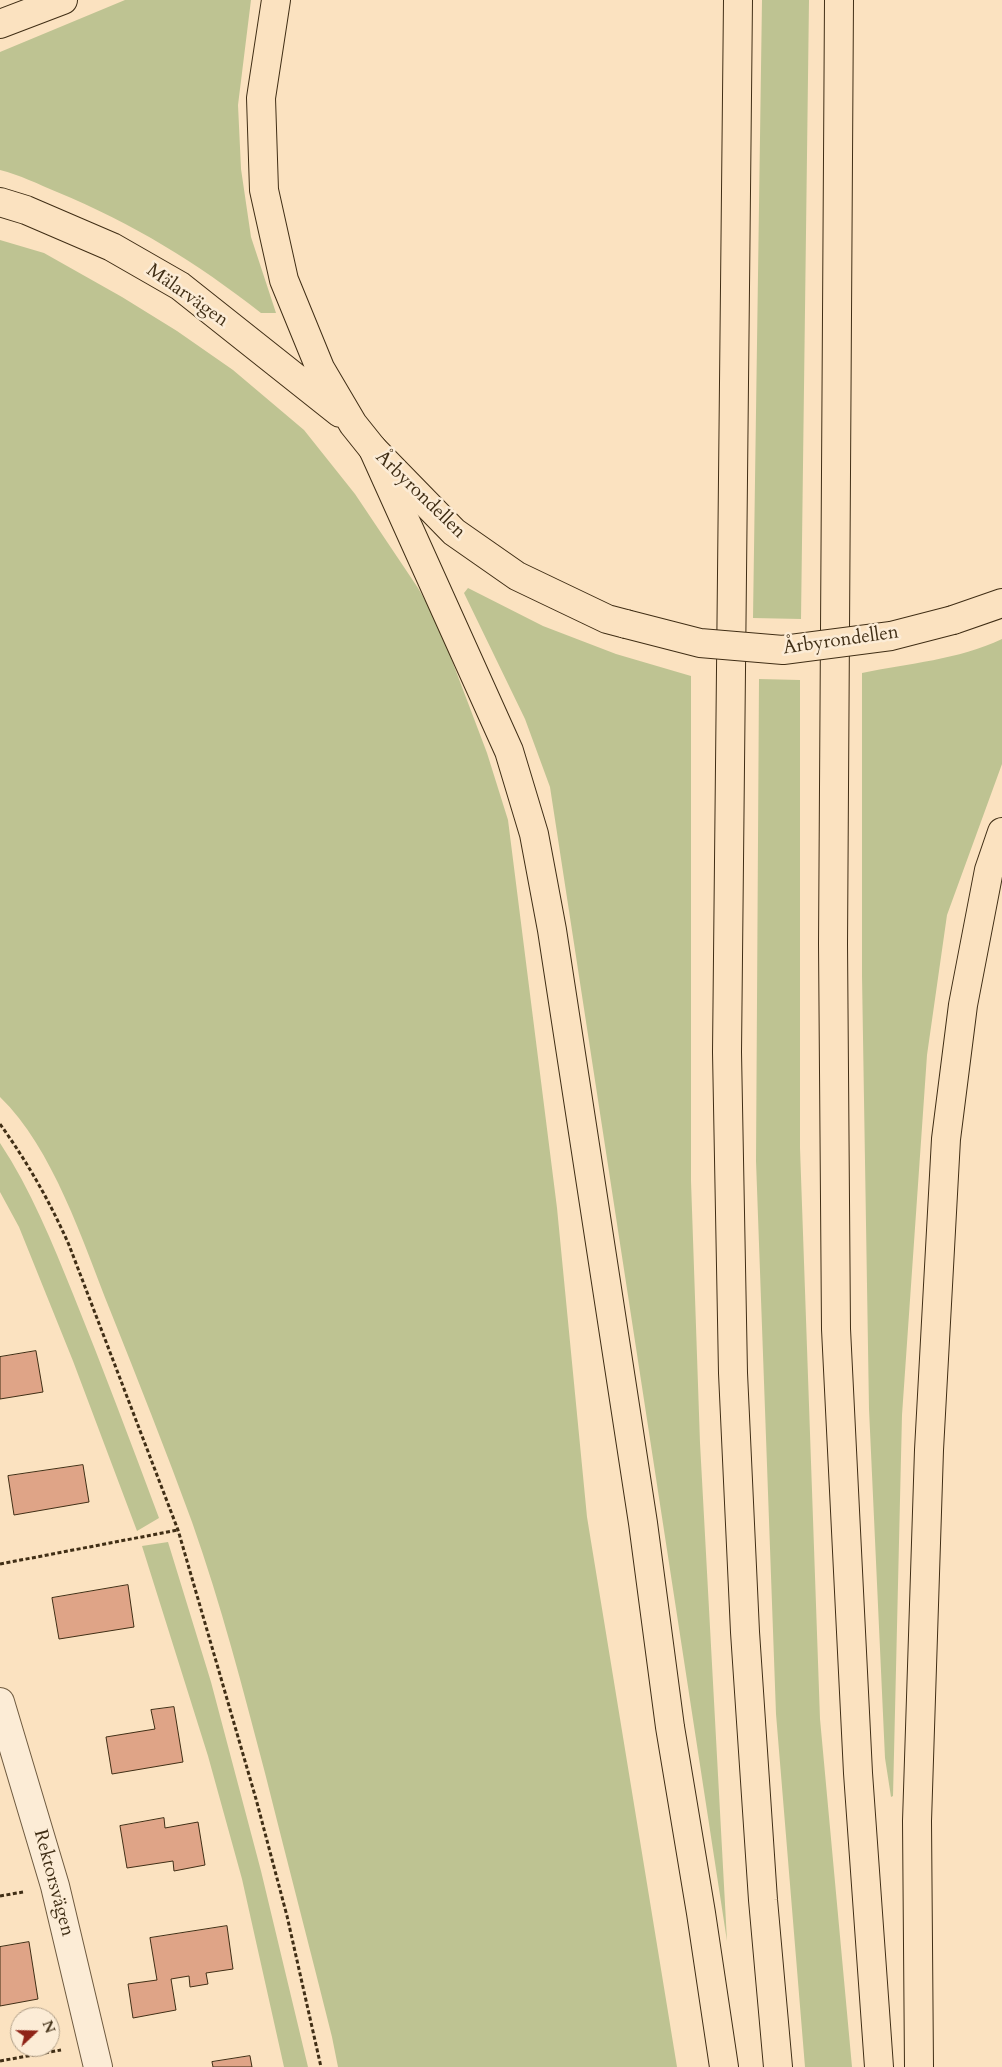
<!DOCTYPE html>
<meta charset="utf-8">
<style>
body{margin:0}
#map{position:relative;width:1002px;height:2067px;overflow:hidden;background:#fbe2c0;font-family:Cardo,serif}
canvas{display:block}
.north{position:absolute;left:10px;top:2007px;width:50px;height:50px;box-sizing:border-box;background:#fcecd6;border:1px solid #b1a089;border-radius:50%;rotate:69deg;font-size:14px;font-weight:700;line-height:20px;text-align:center;color:#402e15}
.north::after{content:'';display:block;margin:auto;width:18px;height:22px;background:#8f2418;clip-path:polygon(50% 0,100% 100%,50% 72%,0 100%)}
</style>
<div id="map">
<canvas width="1002" height="2067"></canvas>
<div class="north">N</div>
</div>
<script>
const ctx = document.querySelector('canvas').getContext('2d');
ctx.lineJoin = 'round';
function fill(path, color) {
  ctx.fillStyle = color;
  ctx.fill(path, 'evenodd');
}
function trace(path, color, width, dash) {
  ctx.strokeStyle = color;
  ctx.lineWidth = width;
  ctx.lineCap = dash ? 'butt' : 'round';
  ctx.setLineDash(dash || []);
  ctx.stroke(path);
}
function label(font, color, halo, rows, align = 'center') {
  ctx.font = font + ' Cardo,serif';
  ctx.lineWidth = 5;
  ctx.setLineDash([]);
  ctx.textBaseline = 'middle';
  ctx.strokeStyle = halo;
  ctx.fillStyle = color;
  for (const [text, x, y, turn = 0] of rows) {
    ctx.save();
    ctx.translate(x, y);
    ctx.rotate((+turn || 0) * Math.PI / 180);
    ctx.textAlign = isNaN(turn) ? turn : align;
    if (halo) ctx.strokeText(text, 0, 0);
    ctx.fillText(text, 0, 0);
    ctx.restore();
  }
}
fill(new Path2D(`
 M125,0H251L238,105L241,169L251,237L276,313H261C196,262 134,224 57,192C38,184 20,175 0,170V52Z
 M762,0H809L801,619L753,618Z
 M0,240L44,253L122,297L177,331L233,370L304,430L355,494L418,588L437,621L487,753L508,820L557,1208L587,1517L677,2067H338L332,2037C310,1949 287,1861 265,1773C243,1689 221,1604 192,1522C166,1451 138,1380 110,1310C83,1242 53,1148 0,1097Z
 M468,588L543,626L616,654L691,676V1181L700,1443L727,1941L550,787L525,719L464,593Z
 M1002,639V764L947,915L927,1055L902,1415L893,1796L891,1797L885,1758L869,1409L862,976V673C909,663 958,660 1002,639Z
 M759,679L800,680V1148L820,1719L852,2067H805L776,1714L756,1161Z
 M0,1143C31,1190 52,1242 73,1294C103,1368 131,1443 159,1518L137,1531L73,1361L19,1227L0,1192Z
 M168,1542L211,1682L261,1871L308,2067H284L242,1879L208,1756L142,1546Z`), '#bec392');
const building = new Path2D(`
 M36,1351L43,1392L0,1399V1357Z
 M83,1465L89,1502L14,1515L8,1476Z
 M128,1585L134,1627L59,1639L52,1598Z
 M174,1707L183,1762L112,1774L106,1737L155,1729L151,1710Z
 M164,1818L165,1828L198,1822L205,1865L174,1871L173,1861L127,1868L120,1826Z
 M227,1926L233,1969L206,1973L208,1984L190,1987L189,1976L171,1979L176,2010L133,2018L128,1984L157,1980L150,1938Z
 M29,1942L38,1999L0,2006V1947Z
 M250,2056L252,2067H213L212,2062Z`);
fill(building, '#dfa487');
trace(building, '#402e15', 1);
const minor = new Path2D(`
 M0,1702L55,1886L98,2067`);
const primary = new Path2D(`
 M276,0L261,98L264,190L284,280L320,368L353,424L373,449L454,532L517,576L607,619L626,624
 M0,24L63,0
 M0,202L26,210L112,247L180,286L340,413
 M953,620L1002,603`);
const motorway = new Path2D(`
 M738,0L727,1052L733,1373L745,1632L763,1900L778,2067
 M839,0L833,943L836,1329L858,1773L879,2067
 M373,449L509,751L534,834L552,930L643,1523L670,1727L701,1913L724,2067
 M919,2067L917,1821L929,1450L946,1139L963,1005L989,870L1002,832`);
trace(minor, '#6f5b40', 30);
trace(primary, '#402e15', 30);
trace(motorway, '#402e15', 30);
trace(new Path2D(`
 M0,1124C28,1163 50,1202 69,1245L178,1530L256,1799L287,1916L321,2067
 M0,1564L178,1530
 M0,1896L23,1892
 M0,2061L61,2050`), '#402e15', 3, [4, 2.5]);
trace(minor, '#fcecd6', 28);
trace(primary, '#fbe2c0', 28);
trace(motorway, '#fbe2c0', 28);
const primaryBridge = new Path2D(`
 M626,624L700,643L783,650L891,636L953,620`);
trace(primaryBridge, '#402e15', 30, []);
trace(primaryBridge, '#fbe2c0', 28);
label('19px', '#402e15', '#fcecd6', [
 ["Mälarvägen",187,296,35],
 ["Årbyrondellen",420,495,44],
 ["Årbyrondellen",841,641,-8],
 ["Rektorsvägen",53,1883,75]
]);
</script>
